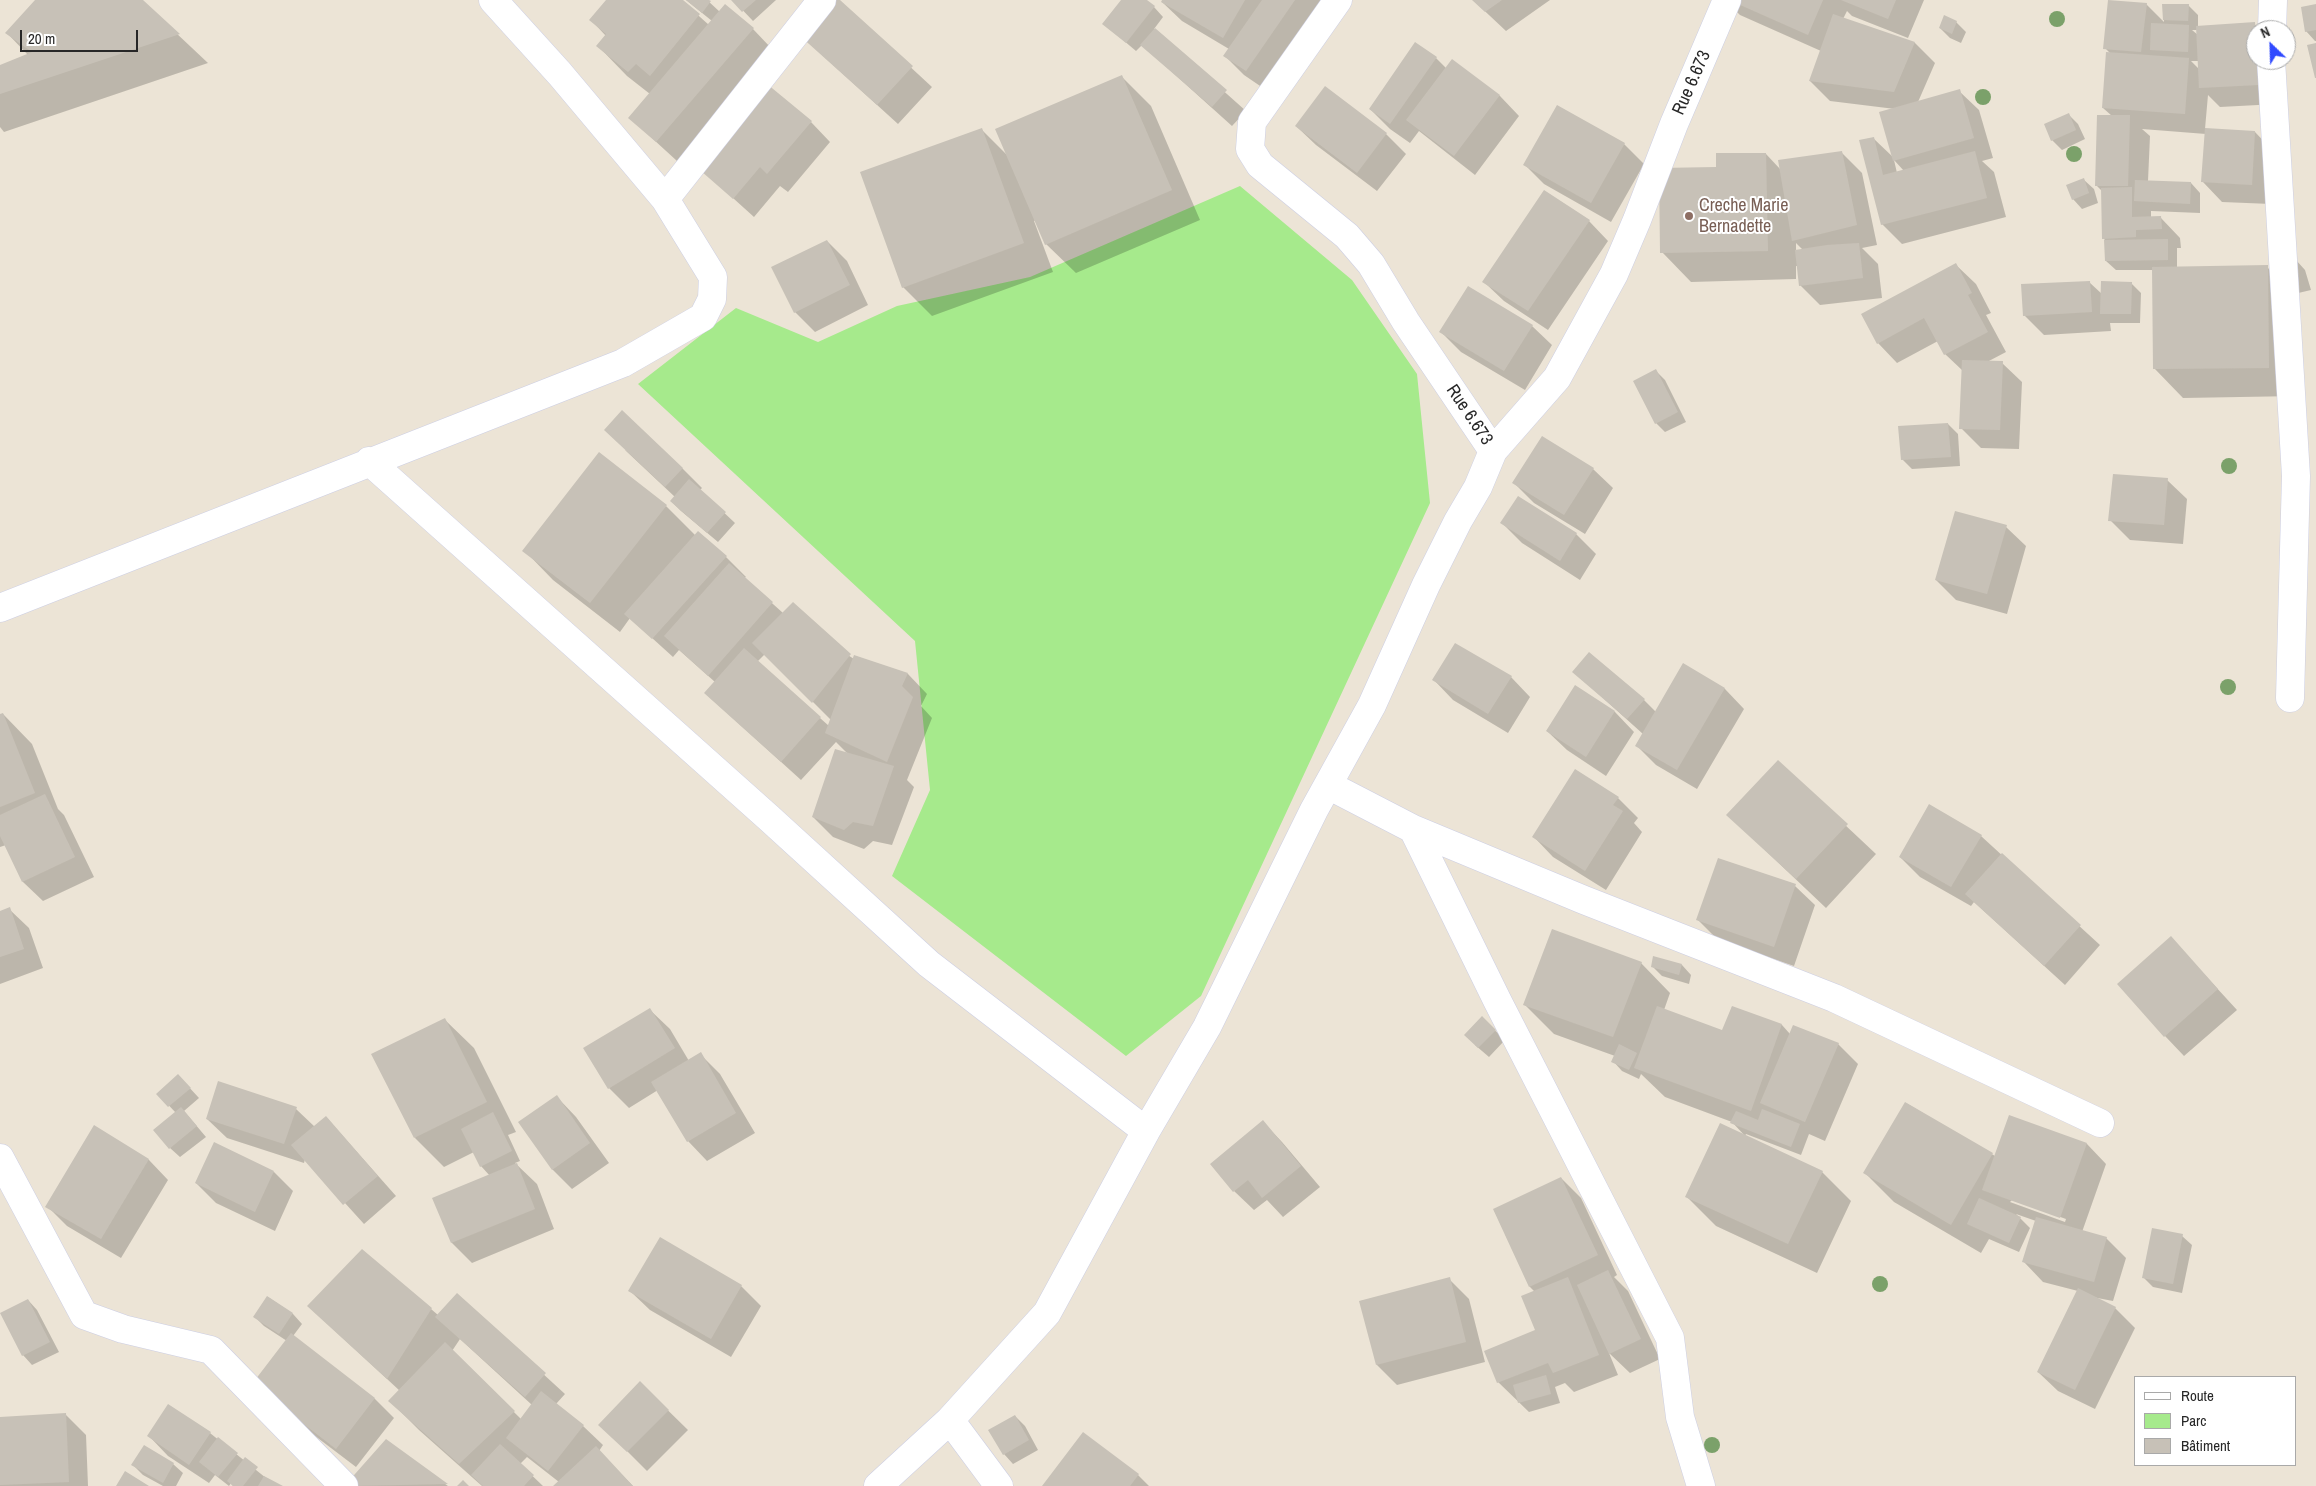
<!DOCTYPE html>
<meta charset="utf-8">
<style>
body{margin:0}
#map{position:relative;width:2316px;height:1486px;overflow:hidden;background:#ece4d6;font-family:"Archivo Narrow",sans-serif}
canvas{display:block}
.legend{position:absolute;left:2134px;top:1376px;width:162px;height:90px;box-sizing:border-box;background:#fff;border:1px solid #a9a9a9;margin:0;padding:6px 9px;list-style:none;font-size:15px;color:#272727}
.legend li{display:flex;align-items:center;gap:10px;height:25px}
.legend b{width:25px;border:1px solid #a9a9a9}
.north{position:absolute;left:2246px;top:20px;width:50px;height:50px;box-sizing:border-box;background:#fff;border:1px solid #a9a9a9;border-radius:50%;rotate:336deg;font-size:14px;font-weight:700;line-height:20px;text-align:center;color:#272727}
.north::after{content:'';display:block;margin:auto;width:18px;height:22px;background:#304aff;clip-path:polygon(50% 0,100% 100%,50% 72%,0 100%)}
.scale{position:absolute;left:20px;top:30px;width:118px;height:22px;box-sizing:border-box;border:2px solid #272727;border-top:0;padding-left:6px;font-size:15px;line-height:18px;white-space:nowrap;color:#272727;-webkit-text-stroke:4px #fff;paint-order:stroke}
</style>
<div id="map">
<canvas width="2316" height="1486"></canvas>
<ul class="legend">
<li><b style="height:6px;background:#fff"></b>Route</li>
<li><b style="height:14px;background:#a6ea8c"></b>Parc</li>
<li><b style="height:14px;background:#c7c1b7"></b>Bâtiment</li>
</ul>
<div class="north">N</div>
<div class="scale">20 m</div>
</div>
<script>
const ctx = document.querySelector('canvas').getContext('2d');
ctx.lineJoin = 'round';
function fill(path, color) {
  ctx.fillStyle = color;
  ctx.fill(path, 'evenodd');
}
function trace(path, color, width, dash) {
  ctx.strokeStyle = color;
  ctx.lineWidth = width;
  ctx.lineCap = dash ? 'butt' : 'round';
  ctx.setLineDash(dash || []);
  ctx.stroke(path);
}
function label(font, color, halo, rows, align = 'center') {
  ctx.font = font + ' "Archivo Narrow",sans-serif';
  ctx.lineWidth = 4;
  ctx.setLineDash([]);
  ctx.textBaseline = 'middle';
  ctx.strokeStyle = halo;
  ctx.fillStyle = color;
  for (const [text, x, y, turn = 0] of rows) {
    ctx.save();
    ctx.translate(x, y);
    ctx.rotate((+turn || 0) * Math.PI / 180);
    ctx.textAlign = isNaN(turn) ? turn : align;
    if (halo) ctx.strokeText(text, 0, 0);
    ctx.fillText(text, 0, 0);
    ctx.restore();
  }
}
fill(new Path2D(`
 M1240,186L1352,280L1417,374L1430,503L1201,996L1126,1056L892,876L930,790L915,641L638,384L736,308L818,342L897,306L1030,277Z`), '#a6ea8c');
fill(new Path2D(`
 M37,0H141L208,63L4,132L0,127V66L28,55L7,33Z
 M608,0H681L709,25L712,21L686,0H707L720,12L753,29L772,49L677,161L630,118L650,94L627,76L598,46L606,36L591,20Z
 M733,0H776L753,21Z
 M838,0L932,87L898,124L821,54Z
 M1123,0H1145L1154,7L1163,17L1154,29L1246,111L1232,126L1142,45L1136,51L1104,24Z
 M1163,0H1327L1266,90L1244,75L1225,56L1229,49L1182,21L1162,2Z
 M1473,0H1550L1506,31Z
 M1725,0H1924L1908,38L1852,16L1847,11L1843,19L1915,43L1935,63L1918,102L1959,91L1979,110L1993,158L1982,161L1994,172L2006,217L1902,244L1882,224L1873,138L1894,158L1895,109L1830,101L1810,81L1821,51L1740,15ZM1894,160L1904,171L1897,173Z
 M2146,4L2164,22V5H2188L2198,15V27L2254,24L2261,30H2256V60H2275L2277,104L2220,107L2208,95L2205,129L2255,132L2274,152L2271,204L2222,202L2203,182L2206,134L2142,129L2150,136L2148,181L2191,183L2200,193V213L2151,211V218H2161L2180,238L2181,248H2177V268L2267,267L2278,278L2296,260L2305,270L2311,290L2294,294L2298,396L2183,398L2154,368V270H2116L2106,261L2105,240L2103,238L2102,191L2096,185L2112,116L2103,108L2110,53L2105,48ZM2192,30H2197L2198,35ZM2191,61H2199L2200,70Z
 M2316,5V41H2315L2306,31Z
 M1956,22L1966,32L1961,43L1950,38L1940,28Z
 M1436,58L1447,69L1453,61L1500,96L1519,116L1475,175L1419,131L1410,143L1390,129L1370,109Z
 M1122,77L1151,106L1200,220L1076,273L1046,244L1036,220L1034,221L1053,272L932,316L903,287L981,129L1008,156Z
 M2068,114L2078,124L2085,139L2062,150L2052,140Z
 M811,122L830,142L788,192L780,186L754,217L703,171Z
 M1296,126L1386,134L1406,154L1377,191L1316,145Z
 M1624,144L1644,164L1611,222L1544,184L1524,164Z
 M1842,153L1862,173L1877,245L1862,248L1878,264L1882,298L1820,305L1800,285L1798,266H1796V279L1691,282L1662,252L1717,168L1766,154L1781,170ZM1796,243L1803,250L1796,251Z
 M2084,180L2094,189L2098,203L2082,209L2073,199Z
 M1589,221L1608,241L1548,330L1504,301L1484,282Z
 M827,241L847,261L868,305L815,332L795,312Z
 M1956,265L1976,284L1991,313L1986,315L2006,352L1987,362L2002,363L2022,382L2019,449L1981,448L1961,428L1963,371L1945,354L1938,341L1897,363L1878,343Z
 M2089,282L2102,294L2131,283L2141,293L2140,323H2110L2111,331L2044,335L2024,315Z
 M1532,326L1552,345L1525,390L1461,352L1441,332Z
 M1656,371L1665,380L1686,422L1665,432L1656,423Z
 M1948,424L1958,434L1960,466L1912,469L1902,459Z
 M625,450L682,468L702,488L700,490L735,523L718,542L681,511L671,501L675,497Z
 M1593,469L1613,488L1585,534L1534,503L1514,483Z
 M2167,480L2187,499L2183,544L2130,540L2110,520Z
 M1518,497L1576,534L1596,554L1580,580L1522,543L1502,523Z
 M666,506L696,536L726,557L746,577L744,578L783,613L854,659L855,656L908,674L927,694L921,706L932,718L907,780L914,787L892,845L873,841L864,849L833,837L813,817L848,754L836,742L801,780L705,693L715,682L679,650L673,657L630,618L620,632L553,580L524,550ZM765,654L831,720L829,726L757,662Z
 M2006,527L2026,546L2007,614L1956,600L1936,580Z
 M1683,665L1725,689L1744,709L1697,789L1656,765L1636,745L1643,734L1574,672L1644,700L1656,712Z
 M1511,677L1530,697L1508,733L1453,700L1434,680Z
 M1576,687L1615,712L1634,732L1606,776L1567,750L1547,731Z
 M3,714L32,744L58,809L64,815L94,877L43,901L23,882L6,845L0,847V715Z
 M1778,762L1876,854L1826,908L1728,815Z
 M1575,771L1618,798L1638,818L1634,823L1642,832L1606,890L1553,857L1534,837Z
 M1981,836L2100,945L2065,985L1974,902L1971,906L1920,877L1900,857Z
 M1795,886L1815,905L1794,966L1718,940L1698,920Z
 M9,909L29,928L43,968L0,984V912Z
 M2171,938L2237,1010L2184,1056L2165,1036Z
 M1641,963L1670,993L1664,1010L1723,1031L1732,1007L1782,1025L1790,1034L1838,1044L1858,1064L1825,1141L1809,1134L1801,1155L1746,1134L1745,1136L1822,1172L1851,1201L1817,1273L1716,1226L1687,1197L1745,1136L1732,1122L1665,1097L1641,1074L1639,1079L1622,1071L1613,1061L1615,1056L1554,1034L1525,1005Z
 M1682,965L1691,975L1689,984L1662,976L1652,966Z
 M650,1010L670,1029L689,1061L700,1054L720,1074L755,1133L707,1161L688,1141L658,1090L629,1108L609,1088Z
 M1482,1018L1505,1040L1489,1057L1475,1045Z
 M444,1019L474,1048L516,1132L508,1135L520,1161L515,1163L537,1184L554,1229L472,1263L452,1243L434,1199L490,1176L481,1166L474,1152L444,1167L415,1138Z
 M187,1085L199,1098L184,1111L206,1137L180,1157L170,1148L176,1113L158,1094Z
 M557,1097L576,1117L609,1163L572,1189L552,1169Z
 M1906,1103L1995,1156L2010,1116L2087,1144L2106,1164L2082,1232L2106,1238L2126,1258L2113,1301L2092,1297L2115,1308L2135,1328L2095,1409L2058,1391L2038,1372L2078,1291L2043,1282L2024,1262L2036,1221L2016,1214L2030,1228L2019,1252L1989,1239L1981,1253L1894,1202L1865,1173ZM2012,1200L2066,1219L2065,1222L2010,1202Z
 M296,1109L315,1127L326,1117L396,1196L364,1224L305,1159L304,1163L227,1138L207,1119Z
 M1263,1122L1282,1142L1320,1187L1283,1217L1267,1200L1254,1210L1234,1191Z
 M94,1127L149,1160L168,1180L121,1258L67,1226L47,1206Z
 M274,1172L293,1191L275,1231L216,1203L196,1183Z
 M1561,1178L1581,1198L1617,1275L1614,1277L1628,1291L1660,1359L1630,1373L1609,1353L1618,1375L1574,1392L1565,1383L1555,1387L1560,1403L1529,1412L1498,1382L1537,1331L1535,1292L1530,1287L1494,1210Z
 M2182,1236L2192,1245L2182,1293L2153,1287L2144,1278Z
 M1449,1279L1469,1299L1485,1362L1397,1385L1377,1365L1361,1301Z
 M741,1286L761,1306L731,1357L650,1310L630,1291Z
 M457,1295L565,1394L556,1404L583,1426L603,1445L599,1451L633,1486H555L559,1482L527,1457L520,1464L543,1486H482L419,1430L390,1401L400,1391L308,1306L431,1309L438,1315ZM460,1339L532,1405L521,1419L452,1351Z
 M268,1297L293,1314L302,1324L293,1336L375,1399L394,1418L356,1467L273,1404L287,1341L264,1326L255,1317Z
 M28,1300L37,1310L59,1352L32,1365L23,1355Z
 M640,1383L688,1430L647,1471L620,1444Z
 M66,1415L86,1435L88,1486H0V1418Z
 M1015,1416L1025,1426L1038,1450L1013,1464L1004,1454Z
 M210,1433L266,1478L280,1486H233L231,1483L229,1486L215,1475L209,1483L168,1456L149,1436Z
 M386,1441L448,1486H352Z
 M173,1464L183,1473L176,1486H163L143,1475L133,1465Z
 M1138,1475L1149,1486H1043Z`), '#0003');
fill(new Path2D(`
 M35,0H143L180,34L0,94V65L32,52L5,33Z
 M606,0H683L700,14L650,76L636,64L628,72L596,46L606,34L589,20Z
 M686,0H709L711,1L702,13Z
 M731,0H756L742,12Z
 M831,0H840L913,66L877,105L799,35Z
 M1121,0H1147L1155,6L1126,43L1102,24Z
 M1162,0H1245L1223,38L1161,2Z
 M1262,0H1295L1246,71L1223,56Z
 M1472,0H1502L1485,12Z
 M1729,0H1823L1808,35Z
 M1841,0H1896L1888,19Z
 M2108,0L2147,3L2141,52L2103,49Z
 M725,4L754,28L656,142L628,118Z
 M2162,4H2189L2188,21L2163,20Z
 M2316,4V30L2305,32L2301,7Z
 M1833,14L1915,42L1894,92L1809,81Z
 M1944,15L1957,21L1952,34L1939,28Z
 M2255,22L2258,85L2199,88L2196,26Z
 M2151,23L2189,25L2188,52L2150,50Z
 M1155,28L1227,90L1212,107L1140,45Z
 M1415,42L1437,57L1390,124L1369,109Z
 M2316,43V78H2315L2307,45Z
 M2106,52L2189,58L2185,114L2102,108Z
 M1452,59L1500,95L1454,156L1406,120Z
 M1122,75L1172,190L1045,245L995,129Z
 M761,79L812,121L767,174L760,167L733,199L701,171Z
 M1325,86L1387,133L1357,173L1295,126Z
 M1960,89L1974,138L1893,161L1879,112Z
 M1557,105L1625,143L1591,203L1523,165Z
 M2069,113L2076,130L2051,141L2044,124Z
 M2097,115H2130L2128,186H2095Z
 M982,128L1024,243L902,288L860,172Z
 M2205,128L2255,131L2252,185L2201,182Z
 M1874,137L1883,175L1975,151L1987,198L1881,225L1859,140Z
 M1842,151L1857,225L1792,241L1778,160Z
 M1716,153H1766L1768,251L1660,253L1659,168L1716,167Z
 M2084,178L2089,193L2072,200L2066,185Z
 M2135,180L2191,182L2190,204L2134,201Z
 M2132,187V217L2161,216L2162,229L2136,230V237L2102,239L2101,188Z
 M1544,190L1590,220L1528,311L1482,282Z
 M2168,239V260L2105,261L2104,240Z
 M827,240L850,285L794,313L771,267Z
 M1859,243L1863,278L1799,286L1795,250L1827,245Z
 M1956,263L1972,293L1968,295L1988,332L1944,355L1924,318L1877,344L1861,314Z
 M2268,265L2269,368L2153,369L2152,267Z
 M2090,281L2092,312L2023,316L2021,284Z
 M2101,281L2132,282L2131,314H2100Z
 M1468,286L1533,325L1504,371L1439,332Z
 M1962,360L2003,361L2000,430L1959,429Z
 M1656,369L1678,412L1655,424L1633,381Z
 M622,410L683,468L665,487L604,430Z
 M1948,423L1951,457L1901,460L1898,426Z
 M1542,436L1594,468L1564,515L1512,483Z
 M599,452L667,505L590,603L522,551Z
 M2113,474L2168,478L2164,525L2108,521Z
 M689,479L726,512L707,533L670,501Z
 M1518,496L1577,533L1560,561L1500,523Z
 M1955,511L2007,525L1987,594L1935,580Z
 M698,531L727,556L652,639L624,614Z
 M729,563L773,602L708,676L664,636Z
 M793,602L851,654L812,703L752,643Z
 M1455,643L1512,676L1488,714L1432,680Z
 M744,648L821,717L781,762L704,693Z
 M1589,652L1645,699L1627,719L1572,672Z
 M854,655L908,673L902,686L913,697L887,762L825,733Z
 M1683,663L1725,688L1677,770L1635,746Z
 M1575,685L1615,711L1586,757L1546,731Z
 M3,713L35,793L0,807V714Z
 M835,749L894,766L873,826L853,822L844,830L812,817Z
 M1778,760L1848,824L1796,879L1726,815Z
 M1575,769L1619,797L1613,805L1623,811L1585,871L1532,837Z
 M45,794L75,857L22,882L0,836V815Z
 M1929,804L1982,835L1951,887L1899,857Z
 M2002,853L2081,925L2044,966L1965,894Z
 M1718,858L1796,884L1774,947L1696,920Z
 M10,907L24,949L0,957V911Z
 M1552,929L1642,962L1613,1037L1523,1005Z
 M2171,936L2218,989L2164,1037L2117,984Z
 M1653,956L1682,964L1679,975L1651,967Z
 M1657,1006L1722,1030L1732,1006L1782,1024L1751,1111L1634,1068Z
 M650,1008L675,1048L608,1089L583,1048Z
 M1482,1016L1496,1030L1478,1048L1464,1035Z
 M445,1018L487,1102L414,1138L371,1054Z
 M1793,1025L1839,1043L1805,1122L1760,1103Z
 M1619,1044L1637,1053L1629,1070L1611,1062Z
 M701,1052L736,1113L687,1142L651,1082Z
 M178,1074L191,1088L168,1107L156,1094Z
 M218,1081L297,1107L284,1144L206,1119Z
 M557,1095L590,1143L552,1170L518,1122Z
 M1905,1102L1993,1153L1951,1225L1863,1173Z
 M181,1107L197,1126L169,1149L153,1130Z
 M1762,1109L1800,1124L1791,1147L1730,1123L1736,1111L1758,1120Z
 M493,1112L512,1151L480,1167L461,1129Z
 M2009,1115L2087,1143L2060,1218L1982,1190Z
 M326,1116L378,1176L343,1205L291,1145Z
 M1263,1120L1301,1166L1262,1198L1248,1180L1233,1192L1210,1164Z
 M1720,1123L1823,1171L1788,1244L1685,1197Z
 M94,1125L149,1159L101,1239L45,1207Z
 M214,1142L274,1171L255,1212L195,1183Z
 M517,1163L535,1209L451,1243L432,1198Z
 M1561,1177L1598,1255L1529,1287L1493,1209Z
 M1979,1198L2021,1217L2009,1243L1967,1224Z
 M2036,1217L2107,1237L2094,1282L2022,1262Z
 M2152,1228L2183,1234L2173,1284L2142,1278Z
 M660,1237L742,1285L711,1339L628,1291Z
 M362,1249L432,1308L387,1379L307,1306Z
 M1608,1270L1641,1339L1609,1354L1577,1285Z
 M1450,1277L1466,1342L1376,1365L1359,1301Z
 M1568,1277L1599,1355L1553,1373L1548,1363L1497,1383L1484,1351L1535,1330L1521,1296Z
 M2078,1288L2116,1307L2075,1390L2037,1372Z
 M457,1293L546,1373L525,1397L435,1317Z
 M267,1296L293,1313L279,1334L253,1317Z
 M28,1299L50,1342L22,1356L0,1313Z
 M291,1333L375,1398L336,1449L252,1384Z
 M445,1342L515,1411L459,1464L388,1401Z
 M1546,1375L1551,1394L1518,1403L1513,1385Z
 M640,1381L669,1410L627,1452L598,1425Z
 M541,1391L584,1425L548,1471L506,1438Z
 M168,1404L211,1432L189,1465L147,1436Z
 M66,1413L69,1482L0,1485V1417Z
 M1015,1415L1029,1440L1003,1455L988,1430Z
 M1083,1432L1139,1474L1130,1486H1042Z
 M218,1437L238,1453L218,1477L199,1462Z
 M386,1439L448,1484L351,1486L347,1483Z
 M500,1444L534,1475L524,1486H483L471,1475Z
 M144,1445L174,1463L163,1483L131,1465Z
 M596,1446L633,1486H553Z
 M245,1457L258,1467L243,1486H233L227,1481Z
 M125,1471L149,1486H116Z
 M264,1476L283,1486H258Z
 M463,1480L469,1486H457Z`), '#c7c1b7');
const street = new Path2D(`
 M1338,0L1252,122L1250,149L1260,165L1347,236L1371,264L1406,322L1493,451L1557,378L1614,274L1637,220L1674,124L1727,0
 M2272,30L2273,0
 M2271,60L2296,476L2290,698
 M665,199L822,0
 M369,461L769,818L929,964L1146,1131
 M0,608L623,363L703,317L712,299L713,277L665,199L560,74L493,0
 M1328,785L1413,829L1584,900L1834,998L2100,1123
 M1413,829L1497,1000L1670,1338L1680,1417L1701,1486
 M0,1158L84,1315L123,1329L211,1350L344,1486
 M950,1420L999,1486
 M878,1486L950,1420L1047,1313L1146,1131L1207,1027L1314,810L1372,705L1426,585L1458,521L1478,487L1493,451`);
trace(street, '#cccee3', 29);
trace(street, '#fff', 28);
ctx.fillStyle = '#7ba16a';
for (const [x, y] of [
 [2057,19],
 [1983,97],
 [2074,154],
 [2229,466],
 [2228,687],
 [1880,1284],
 [1712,1445]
]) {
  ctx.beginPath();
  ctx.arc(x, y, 8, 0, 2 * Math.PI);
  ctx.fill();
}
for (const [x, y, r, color] of [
 [1689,216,5,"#8d6e63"]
]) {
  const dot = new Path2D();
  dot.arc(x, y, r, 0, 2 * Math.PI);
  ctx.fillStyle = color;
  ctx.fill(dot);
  trace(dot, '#fff', 2);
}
label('18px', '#272727', '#fff', [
 ["Rue 6.673",1692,83,-66],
 ["Rue 6.673",1469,415,56]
]);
label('18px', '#785e54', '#fff', [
 ["Creche Marie",1699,206],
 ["Bernadette",1699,227]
], 'left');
</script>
